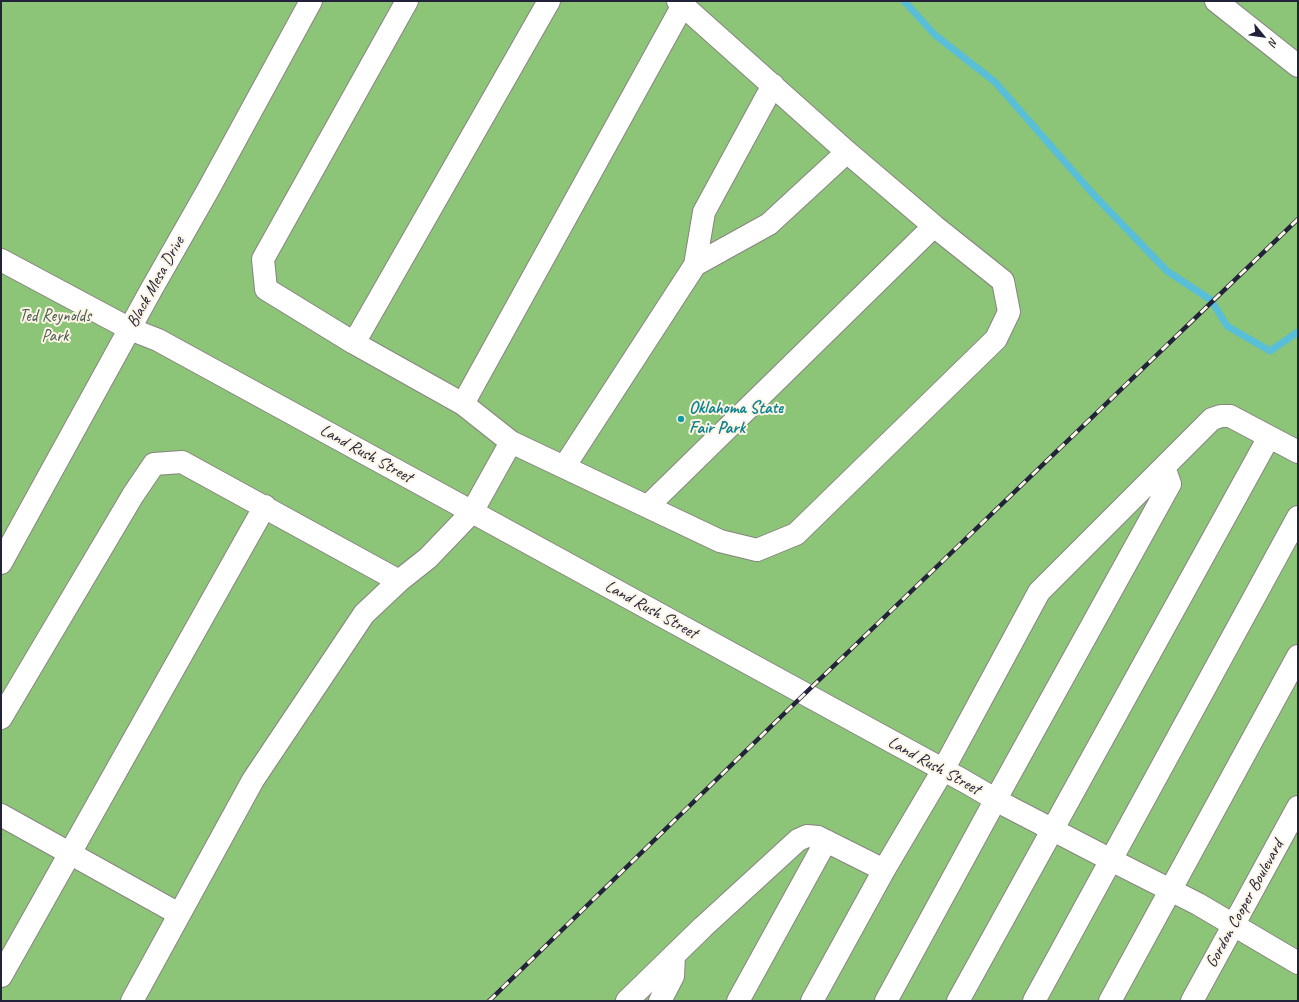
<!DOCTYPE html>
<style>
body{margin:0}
#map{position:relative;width:1299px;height:1002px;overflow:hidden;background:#eee5c6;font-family:Caveat,sans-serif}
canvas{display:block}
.frame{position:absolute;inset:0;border:2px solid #22223b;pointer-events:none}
.north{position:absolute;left:1243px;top:16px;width:40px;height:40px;-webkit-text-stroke:3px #fcf5e5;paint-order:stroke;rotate:119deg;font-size:11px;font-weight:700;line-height:16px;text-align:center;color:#22223b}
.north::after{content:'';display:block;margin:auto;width:14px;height:18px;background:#22223b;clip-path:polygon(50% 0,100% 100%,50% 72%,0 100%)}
</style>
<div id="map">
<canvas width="1299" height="1002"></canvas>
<div class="frame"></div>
<div class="north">N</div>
</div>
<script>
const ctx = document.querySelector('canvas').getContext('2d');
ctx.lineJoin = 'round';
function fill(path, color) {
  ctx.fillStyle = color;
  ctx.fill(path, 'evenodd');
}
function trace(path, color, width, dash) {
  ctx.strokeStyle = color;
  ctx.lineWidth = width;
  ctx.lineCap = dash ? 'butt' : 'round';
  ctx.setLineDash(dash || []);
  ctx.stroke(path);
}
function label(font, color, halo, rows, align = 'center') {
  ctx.font = font + ' Caveat,sans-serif';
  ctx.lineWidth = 4;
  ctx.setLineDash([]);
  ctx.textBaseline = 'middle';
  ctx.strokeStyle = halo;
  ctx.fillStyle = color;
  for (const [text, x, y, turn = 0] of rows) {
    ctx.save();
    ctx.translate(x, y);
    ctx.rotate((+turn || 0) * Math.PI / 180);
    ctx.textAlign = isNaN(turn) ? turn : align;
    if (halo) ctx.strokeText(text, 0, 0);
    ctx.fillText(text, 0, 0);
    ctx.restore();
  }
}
fill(new Path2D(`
 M1,1H1298V1001H1Z`), '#8cc478');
trace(new Path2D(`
 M904,1L935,35L995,82L1093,194L1167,271L1211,300L1227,326L1270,351L1298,332`), '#59bed7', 7);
const minor = new Path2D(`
 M407,1L263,259L266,289L354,343L463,404L511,442L720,541L757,550L796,534L996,339L1009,312L1003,281L934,226L847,152L678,1
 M1216,1L1298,66
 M1,260L130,329L158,340L964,781L1007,806L1111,860L1198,904L1298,963
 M695,265L704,212L773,85
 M354,343L549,1
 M463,404L683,5
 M564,467L695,265L769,224L847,152
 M648,506L934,226
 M1,563L151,290L208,190L311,1
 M1,718L133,495L154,464L182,462L399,581
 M1,815L179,914
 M1,976L265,506
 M132,1001L253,780L364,614L399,581L428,558L472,512L511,442
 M627,1001L703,927L798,840L807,836L818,837L884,870L943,770L1039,592L1212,419L1221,416H1230L1298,452
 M660,1001L673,976L674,955
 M738,1001L826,841
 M812,1001L884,870
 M886,1001L996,799L1170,484L1164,467
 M958,1001L1269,437
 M1034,1001L1298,517
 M1110,1001L1298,656
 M1192,1001L1298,807`);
trace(minor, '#888480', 24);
trace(minor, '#fff', 22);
const rail = new Path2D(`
 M489,1001L791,707L1298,219`);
trace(rail, '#22223b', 4.5);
trace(rail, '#fcf5e5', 3, [9]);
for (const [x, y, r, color] of [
 [681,419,4,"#0f9aa8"]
]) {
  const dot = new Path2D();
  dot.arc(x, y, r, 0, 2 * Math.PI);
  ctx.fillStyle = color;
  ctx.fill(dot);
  trace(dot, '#fcf5e5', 1.5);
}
label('17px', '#22223b', '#fcf5e5', [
 ["Black Mesa Drive",156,282,-61],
 ["Land Rush Street",366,454,29],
 ["Land Rush Street",651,610,29],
 ["Land Rush Street",934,766,29],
 ["Gordon Cooper Boulevard",1245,904,-61]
]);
label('17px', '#475b50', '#fcf5e5', [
 ["Ted Reynolds",55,317],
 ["Park",55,337]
]);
label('bold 17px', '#0d838f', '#fcf5e5', [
 ["Oklahoma State",689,409],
 ["Fair Park",689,429]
], 'left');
</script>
